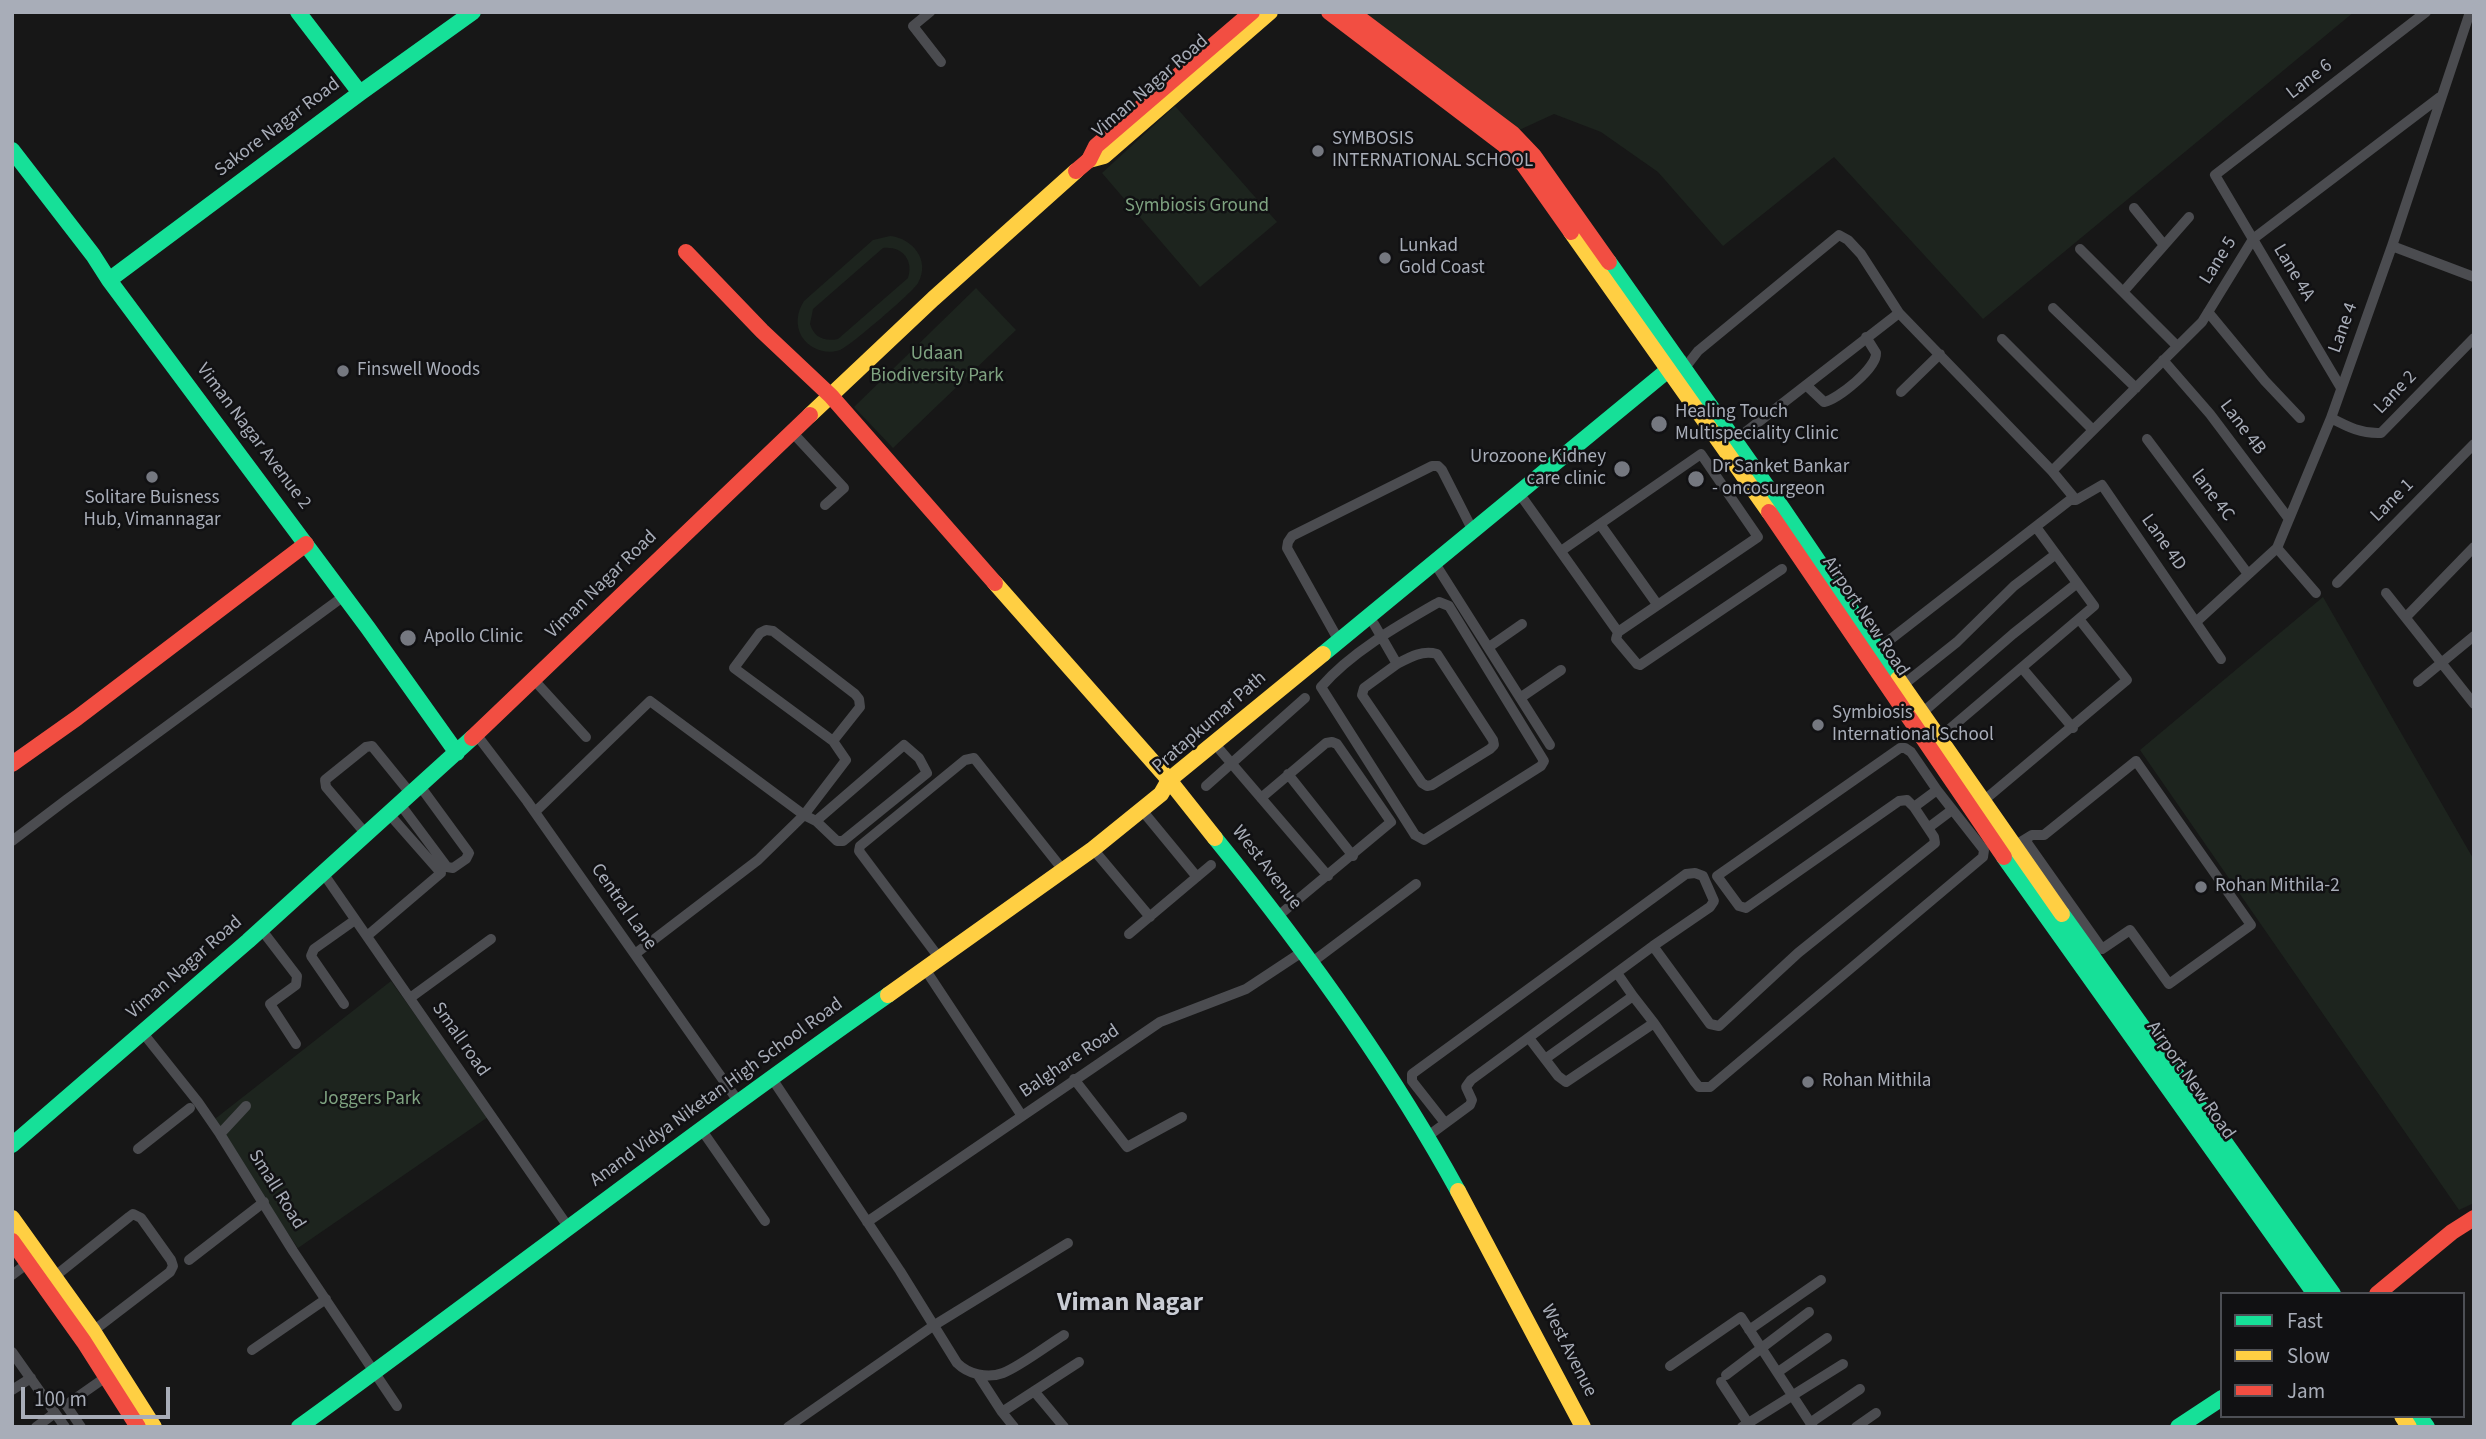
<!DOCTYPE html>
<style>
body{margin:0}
#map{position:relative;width:2486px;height:1439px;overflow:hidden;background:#171717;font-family:"Source Sans 3",sans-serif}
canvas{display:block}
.frame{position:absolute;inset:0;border:14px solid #a8adb8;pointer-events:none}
.legend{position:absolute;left:2220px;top:1292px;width:245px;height:126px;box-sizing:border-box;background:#111113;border:2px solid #4d4f55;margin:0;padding:9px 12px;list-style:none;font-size:21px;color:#a8adb8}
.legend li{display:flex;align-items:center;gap:14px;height:35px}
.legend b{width:35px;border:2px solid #4d4f55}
.scale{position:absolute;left:21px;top:1387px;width:149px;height:32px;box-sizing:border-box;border:4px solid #a8adb8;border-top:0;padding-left:9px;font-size:21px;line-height:24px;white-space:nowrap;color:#a8adb8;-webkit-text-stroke:5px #111113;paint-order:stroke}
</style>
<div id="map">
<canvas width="2486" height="1439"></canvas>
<div class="frame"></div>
<ul class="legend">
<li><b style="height:9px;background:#16e098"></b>Fast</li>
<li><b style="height:9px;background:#ffcf43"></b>Slow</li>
<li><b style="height:9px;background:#f24e42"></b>Jam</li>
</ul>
<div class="scale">100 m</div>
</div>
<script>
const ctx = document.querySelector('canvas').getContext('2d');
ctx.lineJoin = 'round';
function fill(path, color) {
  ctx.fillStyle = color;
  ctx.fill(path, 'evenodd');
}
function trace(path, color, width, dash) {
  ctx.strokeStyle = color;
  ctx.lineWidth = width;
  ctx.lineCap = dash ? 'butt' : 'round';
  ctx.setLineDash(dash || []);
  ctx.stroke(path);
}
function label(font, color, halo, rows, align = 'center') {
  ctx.font = font + ' "Source Sans 3",sans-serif';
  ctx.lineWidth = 5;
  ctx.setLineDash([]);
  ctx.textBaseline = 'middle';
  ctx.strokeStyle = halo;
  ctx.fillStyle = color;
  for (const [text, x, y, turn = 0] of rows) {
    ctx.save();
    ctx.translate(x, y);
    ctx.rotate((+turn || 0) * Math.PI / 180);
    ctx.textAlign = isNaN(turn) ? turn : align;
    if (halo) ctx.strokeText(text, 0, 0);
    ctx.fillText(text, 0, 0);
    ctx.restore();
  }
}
fill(new Path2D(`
 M1360,12H2354L1983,319L1834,157L1723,246L1658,172L1601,132L1554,114L1517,131Z
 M1175,106L1277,222L1200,287L1102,173Z
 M890,236C912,238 931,260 918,283C914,291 849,347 840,350C826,355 810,349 802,337C795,325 797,312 804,301L873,240ZM883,248C902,246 914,260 908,278L838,339C824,342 814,337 810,324L813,309Z
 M976,288L1016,330L893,448L854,407Z
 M2323,597L2474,860V1203L2459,1210L2140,750Z
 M391,981L488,1117L298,1248L211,1122Z`), '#1d241e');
trace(new Path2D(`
 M930,12L913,26L941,62
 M2134,208L2164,245
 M2392,246L2474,277
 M2080,249L2177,346
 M2123,292L2189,217
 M2053,308L2136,388
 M2208,312L2265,381L2300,418
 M2002,339L2093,430
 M2163,360L2210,414L2289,519
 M1684,369L1698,351L1839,235L1848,240L1861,254L1899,313L2052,471L2076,500
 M1806,385L1824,402C1838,399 1877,368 1876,353L1866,337
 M2341,388L2215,175L2426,12
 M1901,392L1940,354
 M2331,418C2348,427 2362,434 2381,433L2474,338
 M792,432L844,488L825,505
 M2147,439L2248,574
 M1734,441L1899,313
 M2052,471L2202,322L2253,239L2440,97
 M1524,500L1618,632L1616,639L1637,664L1640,665L1782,569
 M1600,524L1657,604
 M2277,548L2316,593
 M1561,551L1701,454L1758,537L1618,632
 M1434,562L1550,745
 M2337,583L2474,444
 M2386,593L2474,704
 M1439,602L1449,606L1544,761L1541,766L1424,840L1415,835L1321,687C1351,652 1399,625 1439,602Z
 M2406,617L2474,547
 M2196,622L2277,548L2331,418L2392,246L2470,12
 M1374,624L1397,664C1410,657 1422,650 1437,654L1493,740L1494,745L1490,749L1432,785L1427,786L1422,783L1362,695L1364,688L1397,664
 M1339,641L1287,548L1288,542L1292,536L1432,466H1438L1442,470L1473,531
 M1489,647L1522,624
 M1878,649L2070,500H2076L2102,485L2221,659
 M2022,668L2073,728
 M534,680L586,737
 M2418,682L2474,636
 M1903,685L1957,642L2014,586L2056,554
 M1520,698L1561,670
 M1922,713L2013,634L2076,584
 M476,734L527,801L738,1101
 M1939,738L2094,606L2036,527
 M1900,748H1905L1911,752L1937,790L1914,807L1907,800L1899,801L1746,908L1739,906L1717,876Z
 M1220,750L1328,876
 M1288,774L1353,856
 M1206,786L1305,698
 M1261,798L1326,743L1332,742L1337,744L1391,822L1278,916
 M1982,802L2127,680L2079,619
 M400,804L447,867L453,868L466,859L469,853L420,786
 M1141,809L1197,877
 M535,812L650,701L804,815L816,821L837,841H843L927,773L919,758L904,745L816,821
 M1928,828L1952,810
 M366,834L326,787L325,780L366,747L372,746L411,794
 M12,841L66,800L344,596
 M2014,846L2032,835H2044L2136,761L2251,925L2169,984L2130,930L2102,949L2025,840
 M1093,849L1150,917
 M323,873L569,1228
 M261,929L297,976L296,985L270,1004L296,1044
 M1129,934L1211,865
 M367,936L441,873L389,814
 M1653,946L1710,1024L1719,1026L1798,953L1935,843L1934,837L1914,807
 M635,954L758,860L804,815L846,760L833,741L734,668L760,633L766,630L773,631L855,694L859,699L860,707L833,741
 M940,959L859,851L860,846L965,760L974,758L1063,870
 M1311,963L1416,884
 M925,969L1022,1116
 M1633,996L1654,1023
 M410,998L491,939
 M344,1004L311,956L314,949L355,920
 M143,1033L198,1102L220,1134L293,1251L397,1406
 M1529,1038L1558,1076L1566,1082L1654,1023L1694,1081L1699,1087H1710L1983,857L1984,850L1937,790
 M1545,1059L1633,996L1617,973
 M771,1077L900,1271L957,1363C968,1374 987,1379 1003,1373C1019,1367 1048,1345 1064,1335
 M1074,1079L1127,1147L1182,1117
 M701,1129L765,1221
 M220,1134L246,1106
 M1428,1136L1470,1105L1472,1100L1466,1087L1471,1080L1653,946L1710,907L1714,901L1703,876L1695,873L1686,874L1412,1074V1081L1445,1123
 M138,1149L190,1108
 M867,1222L1160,1022L1246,989L1302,952
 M189,1260L264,1202
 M12,1275L28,1263
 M54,1277L129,1217L133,1214L141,1218L171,1260L173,1266L170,1272L93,1331
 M1749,1330L1821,1280
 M252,1350L326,1299
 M12,1352L65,1427
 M1670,1366L1741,1317L1813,1427
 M1778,1372L1827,1338
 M978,1375L1002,1412L1079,1362
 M1726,1375L1809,1312
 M1721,1382L1748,1423
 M12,1390L31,1378
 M1034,1391L1064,1427
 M1002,1412L1014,1427
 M1810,1423L1860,1389
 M36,1427L55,1413
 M81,1427L66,1405L106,1377
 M788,1427L933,1326L1068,1243
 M1742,1427L1843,1364
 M1856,1427L1876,1413`), '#4b4c50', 10);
trace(new Path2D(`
 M298,12L360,93
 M12,150L93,255L109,280L368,628L457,753
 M1609,262L1783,509L1898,679
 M109,280L360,93L473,12
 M1323,654L1679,361
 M1215,838C1305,949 1389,1065 1458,1191
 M2004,857L2315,1294
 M2062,914L2333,1294
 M12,1145L248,941L472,738
 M2419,1416L2427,1427
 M299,1427C496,1284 688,1135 888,995
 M2178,1427L2222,1398`), '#16e098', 16);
trace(new Path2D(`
 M1089,160L1104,156L1270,12
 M1571,232L1769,512
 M810,415L933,299L1076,171
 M995,583L1169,780L1215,838
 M1898,679L2062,914
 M888,995L1093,849L1161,794L1169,780L1323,654
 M1458,1191L1583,1427
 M12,1218L93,1331L154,1427
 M2402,1416L2409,1427`), '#ffcf43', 16);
trace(new Path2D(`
 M1329,12L1504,145L1523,164L1571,232
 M1351,12L1513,134L1534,156L1609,262
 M1076,171L1089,160L1096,146L1252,12
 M686,252L762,331L831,396L995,583
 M1769,512L2004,857
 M472,738L810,415
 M12,764L77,718L306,544
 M12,1241L84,1342L138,1427
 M2377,1294L2452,1232L2474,1218`), '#f24e42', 16);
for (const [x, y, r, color] of [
 [1318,151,7,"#757880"],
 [1385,258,7,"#757880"],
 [343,371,7,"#757880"],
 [1659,424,9,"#757880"],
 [1622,469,9,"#757880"],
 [152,477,7,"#757880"],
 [1696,479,9,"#757880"],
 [408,638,9,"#757880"],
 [1818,725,7,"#757880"],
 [2201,887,7,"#757880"],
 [1808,1082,7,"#757880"]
]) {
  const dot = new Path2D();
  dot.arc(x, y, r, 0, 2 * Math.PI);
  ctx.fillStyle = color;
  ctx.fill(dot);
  trace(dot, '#111113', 2.5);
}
label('19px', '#a8adb8', '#111113', [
 ["Lane 6",2310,80,-38],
 ["Viman Nagar Road",1151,87,-41],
 ["Sakore Nagar Road",278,128,-37],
 ["Lane 5",2219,261,-58],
 ["Lane 4A",2293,273,59],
 ["Lane 4",2344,328,-70],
 ["Lane 2",2396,393,-46],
 ["Lane 4B",2242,428,53],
 ["Viman Nagar Avenue 2",253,437,53],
 ["lane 4C",2212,496,53],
 ["Lane 1",2393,501,-45],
 ["Lane 4D",2163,543,55],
 ["Viman Nagar Road",602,585,-44],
 ["Airport New Road",1865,617,56],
 ["Pratapkumar Path",1210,723,-41],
 ["West Avenue",1266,868,52],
 ["Central Lane",623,907,55],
 ["Viman Nagar Road",185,968,-41],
 ["Small road",460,1040,55],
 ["Balghare Road",1070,1062,-34],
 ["Airport New Road",2190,1081,55],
 ["Anand Vidya Niketan High School Road",717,1093,-36],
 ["Small Road",276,1190,58],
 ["West Avenue",1568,1351,63]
]);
label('19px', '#a8adb8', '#111113', [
 ["SYMBOSIS",1332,140],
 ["INTERNATIONAL SCHOOL",1332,162],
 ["Lunkad",1399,247],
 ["Gold Coast",1399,269],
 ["Finswell Woods",357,371],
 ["Healing Touch",1675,413],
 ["Multispeciality Clinic",1675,435],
 ["Urozoone Kidney",1606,458,"right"],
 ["care clinic",1606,480,"right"],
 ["Dr Sanket Bankar",1712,468],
 ["- oncosurgeon",1712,490],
 ["Solitare Buisness",152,499,"center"],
 ["Hub, Vimannagar",152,521,"center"],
 ["Apollo Clinic",424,638],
 ["Symbiosis",1832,714],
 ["International School",1832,736],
 ["Rohan Mithila-2",2215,887],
 ["Rohan Mithila",1822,1082]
], 'left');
label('19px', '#7fa381', '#111113', [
 ["Symbiosis Ground",1197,207],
 ["Udaan",937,355],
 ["Biodiversity Park",937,377],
 ["Joggers Park",370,1100]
]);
label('bold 26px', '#c9ccd4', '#111113', [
 ["Viman Nagar",1130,1304]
]);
</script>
